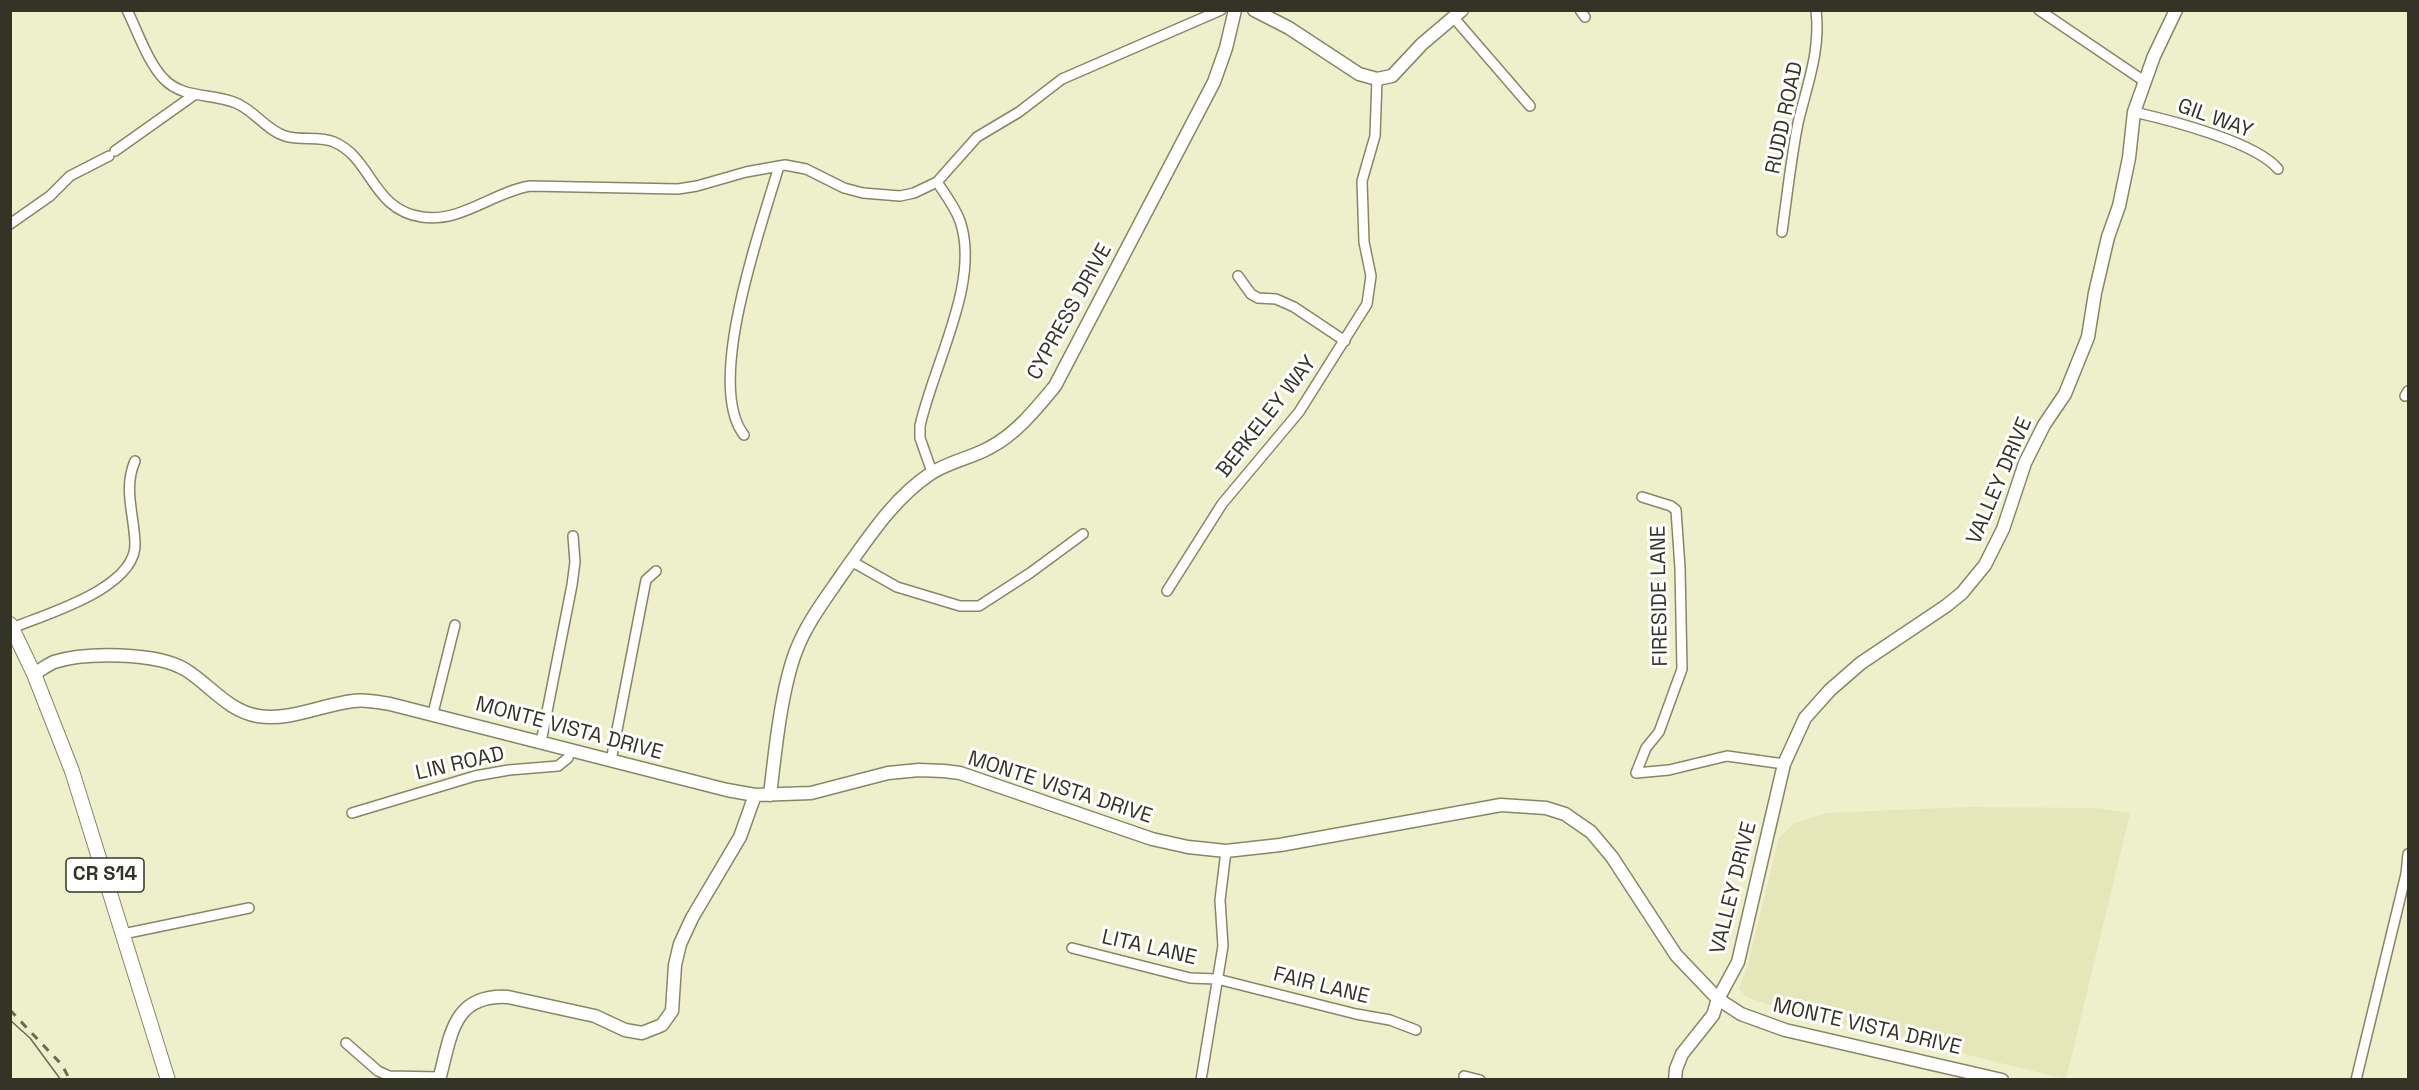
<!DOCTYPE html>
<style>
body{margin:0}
#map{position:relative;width:2419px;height:1090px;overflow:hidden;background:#eeefcb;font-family:"Space Grotesk",sans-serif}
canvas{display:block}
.frame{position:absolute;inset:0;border:12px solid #343426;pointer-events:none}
</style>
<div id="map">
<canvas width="2419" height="1090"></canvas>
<div class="frame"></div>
</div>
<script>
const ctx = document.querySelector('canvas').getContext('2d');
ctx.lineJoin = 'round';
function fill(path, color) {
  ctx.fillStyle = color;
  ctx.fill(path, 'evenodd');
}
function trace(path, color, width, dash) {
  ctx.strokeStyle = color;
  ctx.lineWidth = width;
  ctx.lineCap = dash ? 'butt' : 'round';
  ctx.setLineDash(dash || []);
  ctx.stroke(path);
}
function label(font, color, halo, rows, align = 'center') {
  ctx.font = font + ' "Space Grotesk",sans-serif';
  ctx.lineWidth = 6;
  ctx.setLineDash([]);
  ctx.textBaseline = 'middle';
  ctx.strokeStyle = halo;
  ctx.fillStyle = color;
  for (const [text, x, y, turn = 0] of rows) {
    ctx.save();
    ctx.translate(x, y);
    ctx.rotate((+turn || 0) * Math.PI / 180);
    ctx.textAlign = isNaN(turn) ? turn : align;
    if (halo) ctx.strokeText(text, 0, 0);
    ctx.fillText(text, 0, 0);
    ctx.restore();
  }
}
fill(new Path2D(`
 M1970,807L2094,808L2130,813L2066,1079L1789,1011L1746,997L1739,988L1747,968L1779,838L1795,823L1827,813Z`), '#e5e6ba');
const street = new Path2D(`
 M127,10C137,30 148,63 164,79C183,99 212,93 236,103C255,111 266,130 285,136C301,141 319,136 334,142C372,158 372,210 422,217C461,223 493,192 530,186L678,189L697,186L746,172L785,165L806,169L844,188L863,193L900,196L914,193L937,182L977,137L1019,112L1062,79L1221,10
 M1580,10L1585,17
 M2039,10L2144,81
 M1454,18L1530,106
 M2134,112C2169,120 2256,142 2278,169
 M115,151L194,95
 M10,224L50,196L70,176L109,156
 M1782,232C1787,196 1791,159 1798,123C1807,85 1821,50 1816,10
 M1238,276L1251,294L1258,298L1276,299L1294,307L1345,341
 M2405,396L2408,391
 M744,435C704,384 762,225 779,166
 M932,472L920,438V426C933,365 981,282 960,221C955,207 945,194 937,182
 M1642,497L1671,506L1676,510L1680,568L1682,669L1659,732L1646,748L1636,773L1669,770L1727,756L1784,764
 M851,561L897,587L960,606H979L1030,573L1083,534
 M1167,591L1222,504L1299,412L1367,304L1371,276L1364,242L1362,181L1375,136L1377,79
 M12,628C46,614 137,588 135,543C134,514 123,488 135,461
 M433,713L455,625
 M541,742L572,585L575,562L573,536
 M611,761L646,580L656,571
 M352,813L475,776L509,770L558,766L568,758L571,750
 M123,934L249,908
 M1072,948L1190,978L1217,979L1356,1014L1390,1020L1416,1030
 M346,1043L378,1071L389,1076L440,1077
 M1464,1076L1480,1080
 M1201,1080L1223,946L1220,900L1226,851
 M2356,1080L2406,874L2408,854`);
const secondary = new Path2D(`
 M1254,10L1289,28L1359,74L1377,79L1392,76L1422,44L1462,10
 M34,674C41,670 47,665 54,662C85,652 157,652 186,670C210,685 228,711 258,716C291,721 321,705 353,701C365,699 378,702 390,704L727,790L755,795L811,793L888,773L919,770L944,771L960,773L1152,839L1188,847L1226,851L1280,845L1501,805L1546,808L1565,814L1591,832L1612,857L1676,955L1718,999L1741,1014L1785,1030L2002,1080
 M770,795C775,753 781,690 796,651C807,622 826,598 843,573C869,537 893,499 930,474C948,462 971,458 989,448C1016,434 1036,409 1055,386L1214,82L1226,48L1235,10
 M439,1080C451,1036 452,994 508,997L595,1016L625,1030L642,1033L662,1025L672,1011L675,965L680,944L692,918L740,837L755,795
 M1675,1080L1676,1069L1682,1054L1713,1015L1718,999L1738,962L1784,764L1805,718L1830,690L1861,663L1946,606L1962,593L1985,565L2003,529L2025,463L2044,425L2065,394L2088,337L2095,293L2108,237L2119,206L2129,158L2134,112L2154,56L2176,10`);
const primary = new Path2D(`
 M10,624L34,674L72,771L168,1080`);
trace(street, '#878766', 12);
trace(secondary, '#878766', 15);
trace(primary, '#878766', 16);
trace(street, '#fff', 9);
trace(secondary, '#fff', 12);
trace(primary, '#fff', 14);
trace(new Path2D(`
 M10,1020L30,1038L61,1080`), '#6a6b56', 1.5);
trace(new Path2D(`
 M10,1010L62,1065L70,1080`), '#6a6b56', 3, [8, 8]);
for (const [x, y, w] of [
 [105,875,78]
]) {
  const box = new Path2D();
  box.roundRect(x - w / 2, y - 17, w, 34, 4.5);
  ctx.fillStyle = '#fff';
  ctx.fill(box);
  trace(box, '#343426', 1.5);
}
label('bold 20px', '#343426', null, [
 ["CR S14",105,875]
]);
label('21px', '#343426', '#fff', [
 ["RUDD ROAD",1785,118,-78],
 ["GIL WAY",2215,119,20],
 ["CYPRESS DRIVE",1070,312,-61],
 ["BERKELEY WAY",1267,417,-52],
 ["VALLEY DRIVE",2000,481,-67],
 ["FIRESIDE LANE",1660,596,-91],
 ["MONTE VISTA DRIVE",569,729,15],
 ["LIN ROAD",460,764,-13],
 ["MONTE VISTA DRIVE",1060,788,18],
 ["VALLEY DRIVE",1734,888,-76],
 ["LITA LANE",1149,948,13],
 ["FAIR LANE",1321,986,14],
 ["MONTE VISTA DRIVE",1867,1027,13]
]);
</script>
